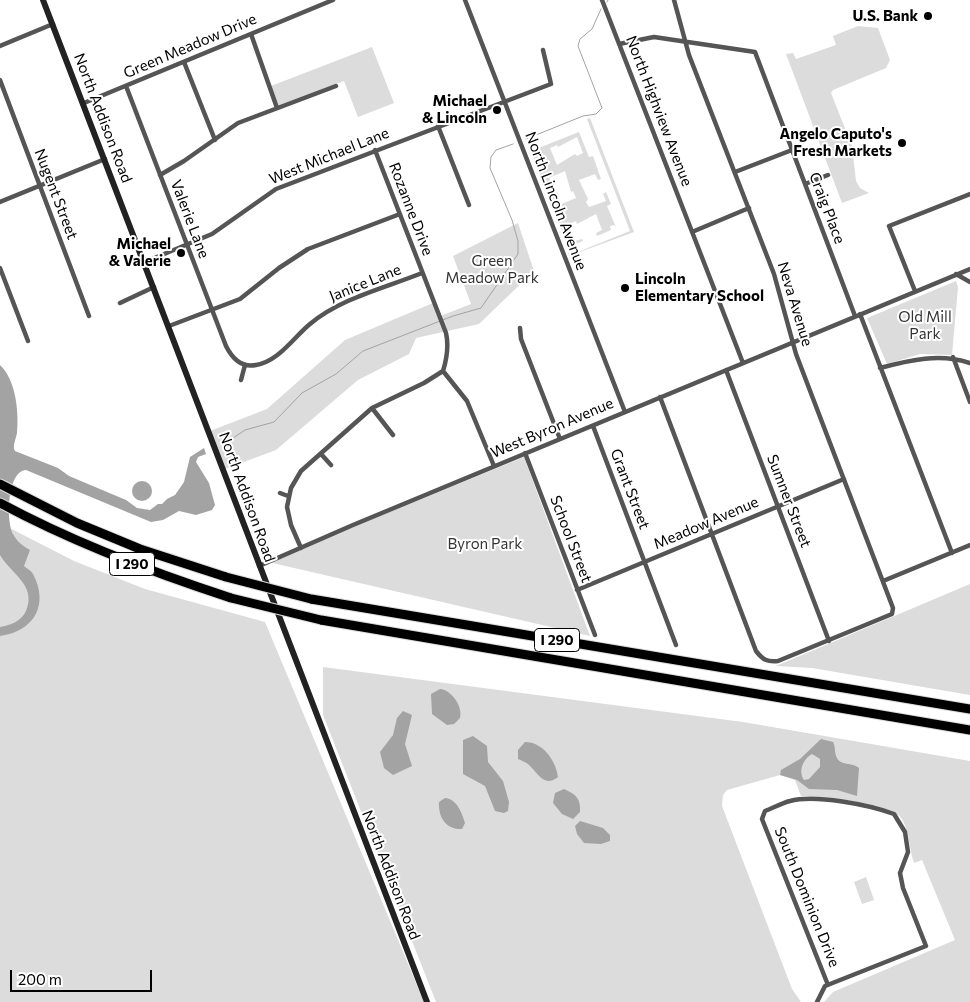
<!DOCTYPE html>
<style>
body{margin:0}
#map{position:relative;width:970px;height:1002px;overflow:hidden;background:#fff;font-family:Commissioner,sans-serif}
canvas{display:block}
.scale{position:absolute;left:10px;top:970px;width:142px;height:22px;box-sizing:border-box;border:2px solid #000;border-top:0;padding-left:6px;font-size:15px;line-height:18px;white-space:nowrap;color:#000;-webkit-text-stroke:4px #fff;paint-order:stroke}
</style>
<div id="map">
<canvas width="970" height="1002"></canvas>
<div class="scale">200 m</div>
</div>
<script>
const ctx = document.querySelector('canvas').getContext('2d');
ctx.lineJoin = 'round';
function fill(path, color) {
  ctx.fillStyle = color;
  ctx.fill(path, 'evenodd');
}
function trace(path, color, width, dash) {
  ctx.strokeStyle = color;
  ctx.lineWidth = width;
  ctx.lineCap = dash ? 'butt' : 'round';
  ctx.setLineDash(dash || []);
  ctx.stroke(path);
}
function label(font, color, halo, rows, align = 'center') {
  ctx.font = font + ' Commissioner,sans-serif';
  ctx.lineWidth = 4;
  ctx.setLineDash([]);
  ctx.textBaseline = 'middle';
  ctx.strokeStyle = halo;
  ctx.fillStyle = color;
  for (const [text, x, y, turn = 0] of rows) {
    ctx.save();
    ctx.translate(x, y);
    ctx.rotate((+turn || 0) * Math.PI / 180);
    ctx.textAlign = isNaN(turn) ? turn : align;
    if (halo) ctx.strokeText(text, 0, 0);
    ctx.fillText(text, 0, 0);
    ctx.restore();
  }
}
fill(new Path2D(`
 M858,26L878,28L890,60L886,68L833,90L831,93L852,146L856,181L860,188L869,193L842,203L786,54L793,53L796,59L836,45L833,36Z
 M372,47L394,103L358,117L344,81L277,106L271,86Z
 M590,118L634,232L569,256L568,253L574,250L575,253L630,231L587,119Z
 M579,132L589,157L593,156L601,179L598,180L595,174L579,180L588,199L586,202L589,207L606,201L603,194L606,192L611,204L607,206L616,227L614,225L610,226L611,230L597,236L596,233L602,230L596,214L577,224L576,221L569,224L575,241L582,239L583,241L568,247L531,151ZM577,137L583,153L577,156L575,154L557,165L550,148L557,145L558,147ZM565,171L571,192L573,191L576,198L559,205L556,198L559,196L549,178Z
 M518,223L534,271L479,324L416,338L409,354L358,380L276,450L225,469L210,431L267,409L345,340L433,303L438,317L471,304L453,256Z
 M956,281L958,287L952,355L920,354L887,364L867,318Z
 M524,457L590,636L268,562Z
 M0,523L74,561L145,589L265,622L424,1002H0Z
 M970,584V695L812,668L776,666Z
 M323,667L743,722L970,761V1002H824L833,992L955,940L922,860L914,863C909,849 910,833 902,819C893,803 820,796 801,796L795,780L780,775L727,790L723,795L722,806L792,989L801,1002H436L323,715Z
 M866,877L874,900L862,904L854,882Z`), '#dcdcdc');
fill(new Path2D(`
 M0,365C16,380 19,412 17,433C16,439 12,446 15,451L58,468L69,476L126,500L137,508L150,510L158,504H162L167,499L175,495L184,482L190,457L204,448L206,454L198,457L196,462L209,483L215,505L212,510L196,515L179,511L163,520L151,522L26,470C7,471 6,521 13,534C17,542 23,546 30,550L24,566C27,569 31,570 33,574C49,604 35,631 0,636V627C10,625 21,622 26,611C37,585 11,574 0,555Z
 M132 491a10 10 0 1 1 20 0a10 10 0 1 1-20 0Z
 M440,689C452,690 463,707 460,718L454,724L447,725L432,714L431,694Z
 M403,711L412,715L405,744L412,766L393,775L384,768L380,752L393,735L397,718Z
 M473,736L487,746L488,762L503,781L509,802L508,811L504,813L495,811L485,786L463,774V740Z
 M821,739L833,742C836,747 834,753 837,758C841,766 852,762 859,768L857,796L837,790L809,789L797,780L780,775L781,770L800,759ZM812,754L820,759V767L809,779L804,780C798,771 803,759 812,754Z
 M525,742C543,742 556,761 558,777C544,788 538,773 529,765C526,762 522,761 518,759V750Z
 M564,789C576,794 581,799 580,812L573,819L562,814L553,803L555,793Z
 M445,798C457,799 462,813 465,823L462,829C446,830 438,817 439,802Z
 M580,821L603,828L610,835V841L601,844L584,843L577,834L575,826Z`), '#a3a3a3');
trace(new Path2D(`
 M607,2L608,0
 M526,139L583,116L596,114L602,108L578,46L580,39L592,29L601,9
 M224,444L245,430L274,422L302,393L336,374L363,351L453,316L481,308L518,254V241L512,220L490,168L491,157L496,150L513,144`), '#a3a3a3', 1);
const highway = new Path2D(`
 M0,484L77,523L140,549L226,577
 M0,503C74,543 151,572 231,598
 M311,599L970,709
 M321,620L970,730`);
trace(highway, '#dbdbdb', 11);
trace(new Path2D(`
 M465,0L625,412
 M602,0L743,363
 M251,34L277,108
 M619,44L654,37L755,52L855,316
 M0,46L53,24
 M184,62L215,140
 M0,80L89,316
 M126,86L226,346C232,358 241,368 256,365C279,361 293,338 310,324C341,298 385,288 422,273
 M84,103L333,0
 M438,126L469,205
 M735,172L792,150
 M160,175L184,161L238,123L336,86
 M805,184L828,175
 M0,202L105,159
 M692,232L749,208
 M145,262L212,234L276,189L551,84L543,50
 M0,268L28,341
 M956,274L970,282
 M915,291L889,226L970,194
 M120,303L154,287
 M860,314L952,553
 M169,326L240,299L279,268L308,249L400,214
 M520,328L521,339L560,439
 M953,357L970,402
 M880,368C910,360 940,353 970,363
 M726,370L829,641
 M443,371L467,401L494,466
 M241,380L245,365
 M660,397L756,651C763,660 767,662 778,661L892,614L893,608L796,354L774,274L689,55L674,0
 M372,408L393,435
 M593,426L676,645
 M525,453L595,635
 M321,454L331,465
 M280,493L288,496
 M301,548L291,525L287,507L291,488L301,471L372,408L424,383L443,371C447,358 449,346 446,333L375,150
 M259,566L353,525L970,269
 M883,581L970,545
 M577,590L844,479
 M817,1002L825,986L926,946L903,888L900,873L908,852L905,832L894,814C870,805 815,794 790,801C782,803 773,808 765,811L762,819L828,985`), '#555', 4.5);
trace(new Path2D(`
 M43,0L427,1002`), '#222', 6);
trace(highway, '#000', 9);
const highwayBridge = new Path2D(`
 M226,577L311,599
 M231,598L321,620`);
trace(highwayBridge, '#dbdbdb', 11, []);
trace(highwayBridge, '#000', 9);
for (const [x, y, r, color] of [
 [928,16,5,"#000"],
 [497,110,5,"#000"],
 [902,143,5,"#000"],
 [181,253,5,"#000"],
 [625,288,5,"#000"]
]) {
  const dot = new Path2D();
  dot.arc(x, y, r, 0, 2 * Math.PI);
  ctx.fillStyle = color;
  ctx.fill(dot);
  trace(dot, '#fff', 2);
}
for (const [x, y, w] of [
 [132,564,45],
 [557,640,45]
]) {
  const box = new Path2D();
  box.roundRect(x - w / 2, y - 11.5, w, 23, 4);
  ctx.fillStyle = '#fff';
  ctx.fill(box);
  trace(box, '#000', 1);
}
label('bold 14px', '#000', null, [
 ["I 290",132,564],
 ["I 290",557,640]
]);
label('bold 15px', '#000', '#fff', [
 ["U.S. Bank",918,16],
 ["Michael",487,101],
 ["& Lincoln",487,118],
 ["Angelo Caputo's",892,134],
 ["Fresh Markets",892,151],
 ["Michael",171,244],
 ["& Valerie",171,261],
 ["Lincoln",635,279,"left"],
 ["Elementary School",635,296,"left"]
], 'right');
label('15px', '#000', '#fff', [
 ["Green Meadow Drive",190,46,-23],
 ["North Highview Avenue",659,111,69],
 ["North Addison Road",103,118,69],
 ["West Michael Lane",329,156,-22],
 ["Nugent Street",56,194,69],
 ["North Lincoln Avenue",556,201,69],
 ["Craig Place",827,208,69],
 ["Rozanne Drive",411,209,69],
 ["Valerie Lane",190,219,69],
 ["Janice Lane",365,283,-22],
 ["Neva Avenue",795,304,73],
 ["West Byron Avenue",552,428,-23],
 ["Grant Street",630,489,69],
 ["North Addison Road",247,497,70],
 ["Sumner Street",789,501,69],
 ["Meadow Avenue",706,523,-23],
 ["School Street",571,539,69],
 ["North Addison Road",391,875,69],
 ["South Dominion Drive",807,897,68]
]);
label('15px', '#333', '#fff', [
 ["Green",492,261],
 ["Meadow Park",492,278],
 ["Old Mill",925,317],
 ["Park",925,334],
 ["Byron Park",485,544]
]);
</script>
